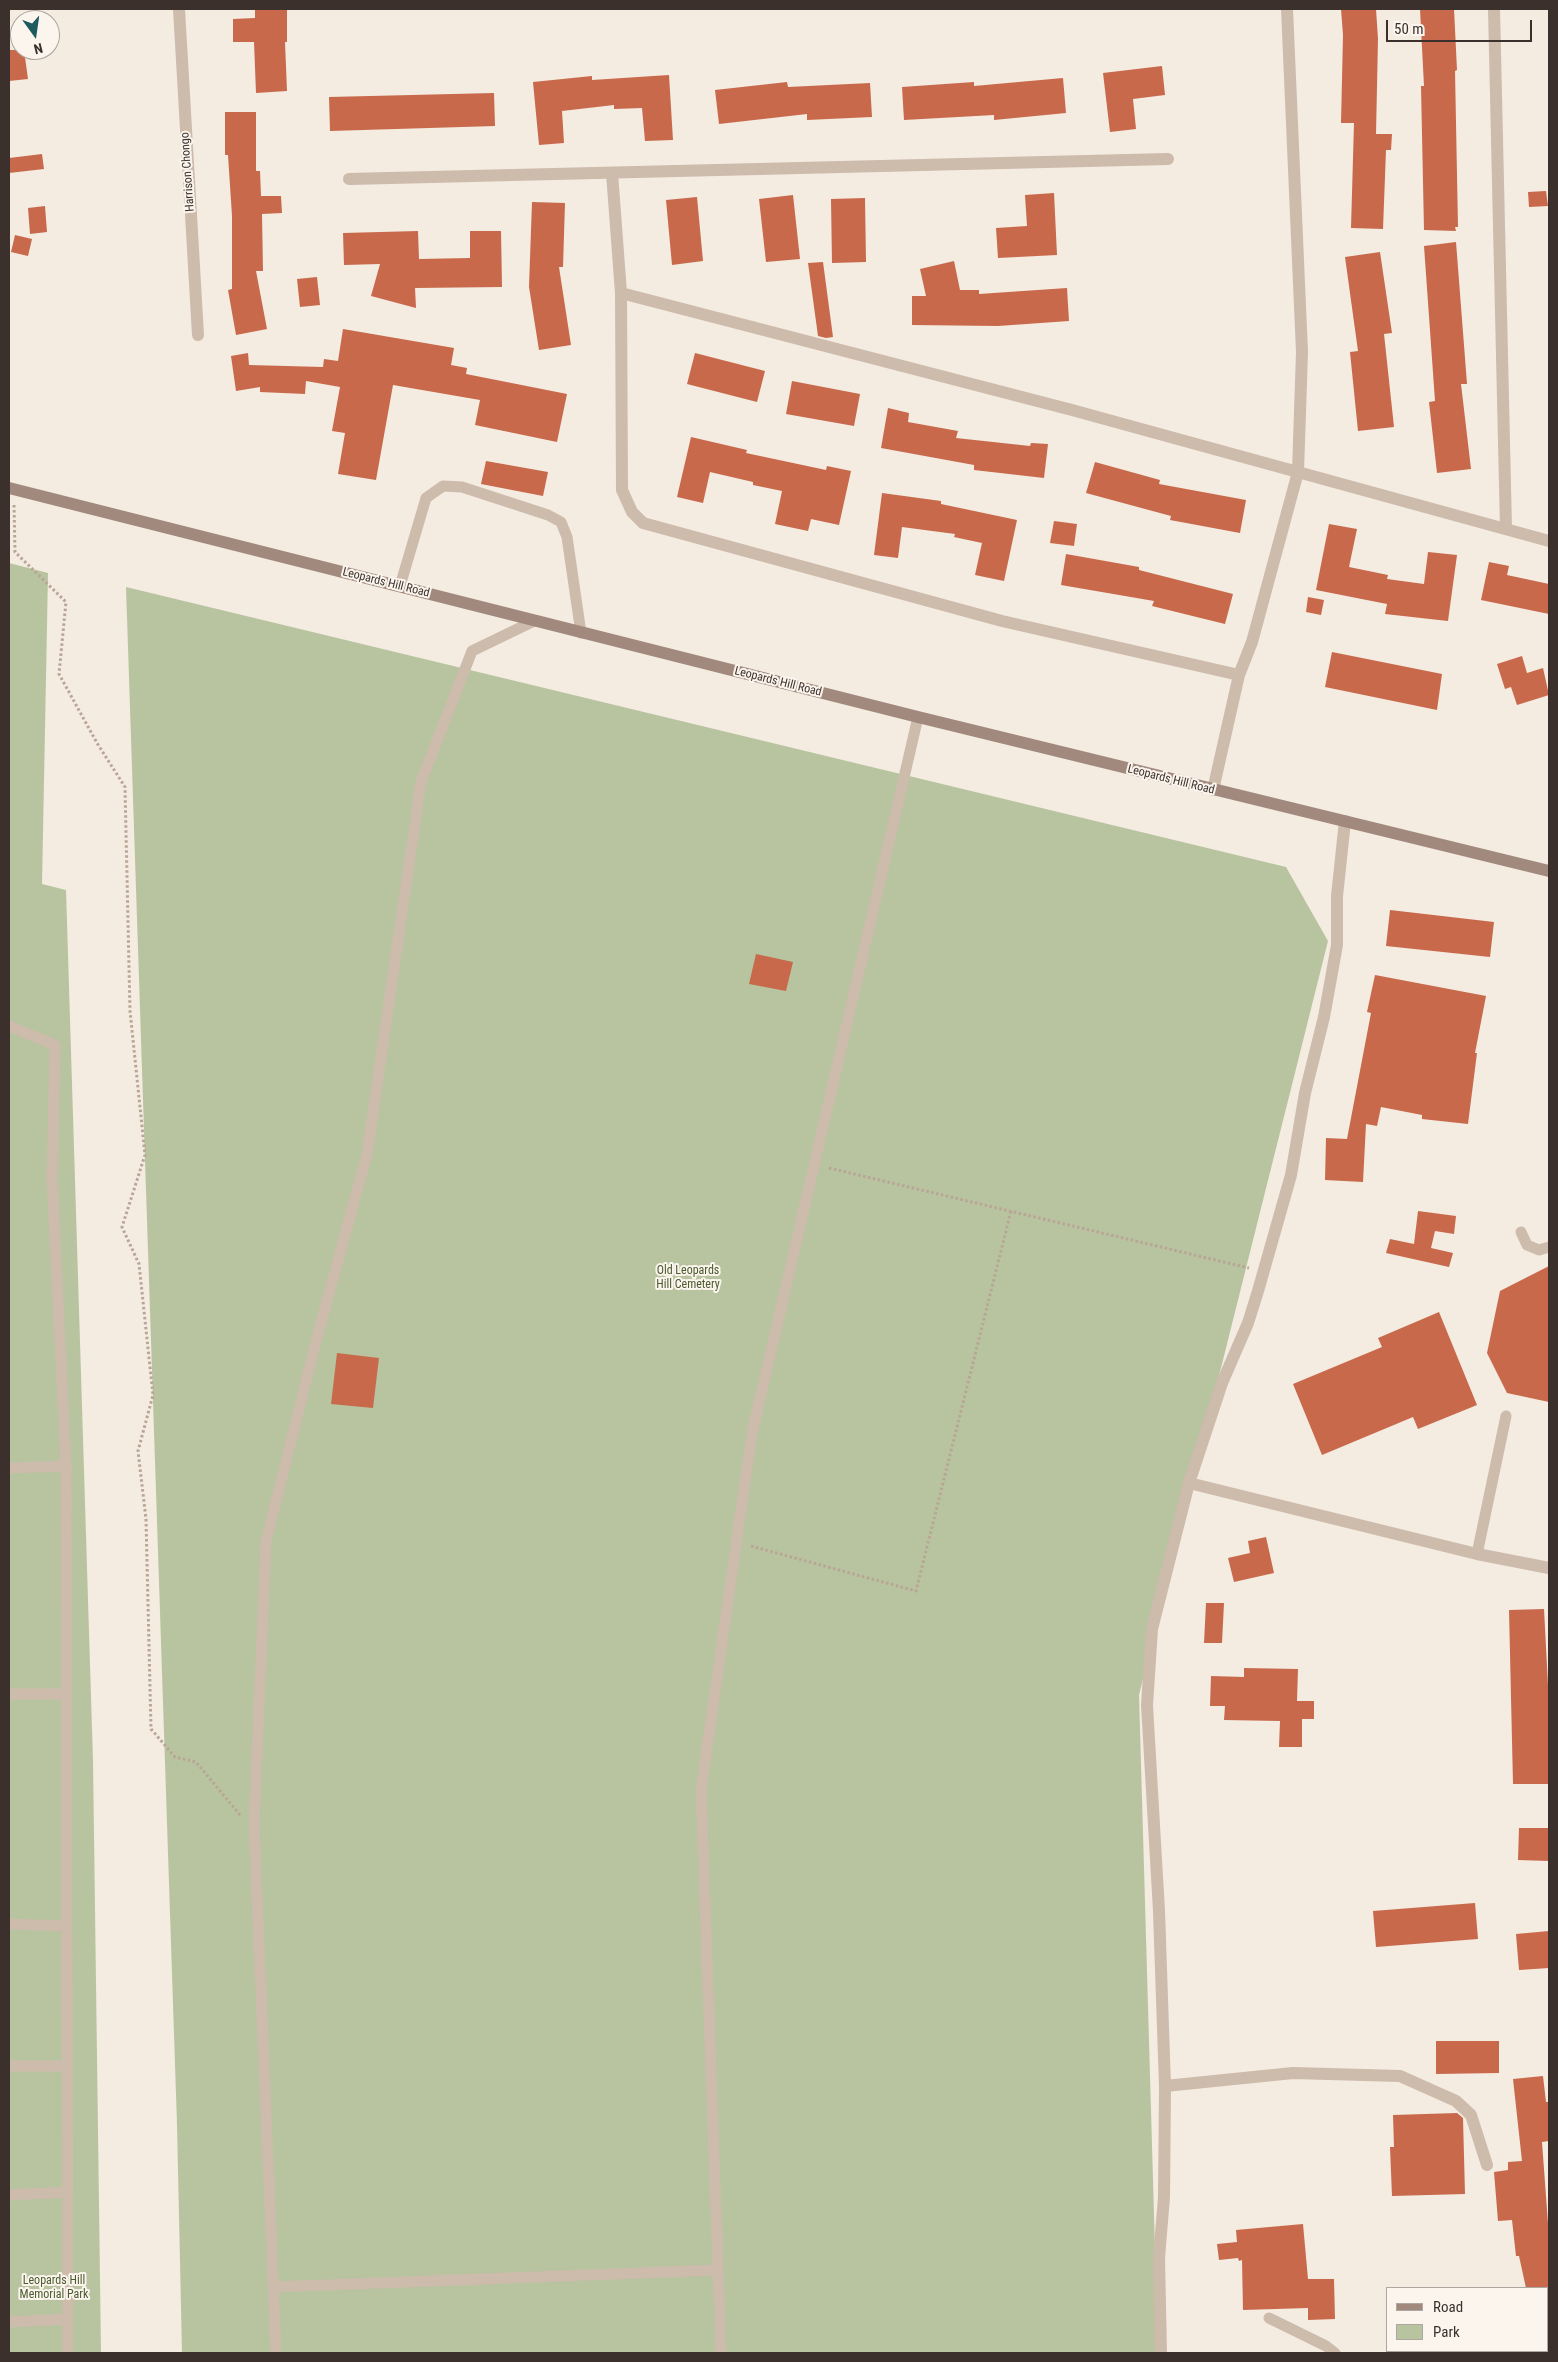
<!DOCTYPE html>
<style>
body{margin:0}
#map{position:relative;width:1558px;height:2362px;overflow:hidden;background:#f4ebe1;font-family:"Roboto Condensed",sans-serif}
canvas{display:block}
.frame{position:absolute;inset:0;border:10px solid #3b302b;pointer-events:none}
.legend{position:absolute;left:1386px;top:2287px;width:162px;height:65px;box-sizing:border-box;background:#fbf5ee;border:1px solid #aea6a0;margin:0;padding:6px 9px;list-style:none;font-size:15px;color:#3b302b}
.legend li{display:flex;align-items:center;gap:10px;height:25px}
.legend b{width:25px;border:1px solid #aea6a0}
.north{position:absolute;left:10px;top:10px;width:50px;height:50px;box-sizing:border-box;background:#fbf5ee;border:1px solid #aea6a0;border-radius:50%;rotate:166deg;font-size:14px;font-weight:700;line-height:20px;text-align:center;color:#3b302b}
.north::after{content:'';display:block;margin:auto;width:18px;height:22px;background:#1f5a5e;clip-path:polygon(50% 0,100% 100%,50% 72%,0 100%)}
.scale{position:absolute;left:1386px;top:20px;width:146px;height:22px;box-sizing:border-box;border:2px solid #3b302b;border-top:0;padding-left:6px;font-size:15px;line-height:18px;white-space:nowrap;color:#3b302b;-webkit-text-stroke:4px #fbf5ee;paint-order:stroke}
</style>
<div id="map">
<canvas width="1558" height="2362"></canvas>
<div class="frame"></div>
<ul class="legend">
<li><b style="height:6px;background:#a18a7d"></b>Road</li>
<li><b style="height:14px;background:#b8c4a0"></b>Park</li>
</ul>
<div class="north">N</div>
<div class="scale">50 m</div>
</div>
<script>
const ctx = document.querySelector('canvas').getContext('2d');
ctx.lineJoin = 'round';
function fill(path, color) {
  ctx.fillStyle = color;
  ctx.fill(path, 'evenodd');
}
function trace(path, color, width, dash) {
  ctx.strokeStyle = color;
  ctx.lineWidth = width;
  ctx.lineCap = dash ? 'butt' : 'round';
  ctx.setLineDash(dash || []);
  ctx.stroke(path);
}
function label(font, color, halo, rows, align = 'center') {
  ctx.font = font + ' "Roboto Condensed",sans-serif';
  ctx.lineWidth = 4;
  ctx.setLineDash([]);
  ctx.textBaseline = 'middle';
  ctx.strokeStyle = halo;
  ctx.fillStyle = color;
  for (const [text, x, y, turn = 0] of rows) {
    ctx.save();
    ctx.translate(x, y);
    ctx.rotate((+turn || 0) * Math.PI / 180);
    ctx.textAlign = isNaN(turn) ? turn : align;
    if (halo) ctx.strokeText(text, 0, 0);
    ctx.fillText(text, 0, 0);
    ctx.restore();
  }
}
fill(new Path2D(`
 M9,563L48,573L42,884L66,890L93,1761L101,2353H9Z
 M126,587L1286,867L1328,941L1139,1695L1158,2353H182L177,2124Z`), '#b8c4a0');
fill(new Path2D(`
 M255,9H287V42H285L287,91L256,93L254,42H233V19L255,18Z
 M1341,9H1376L1378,39L1376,134H1392L1391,150H1386L1383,229L1351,228L1354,123H1341L1343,35Z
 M1420,9H1454L1457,70L1455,71L1458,227H1455L1456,231L1424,230L1421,86H1424Z
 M9,50H24L28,79L9,81Z
 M1162,66L1165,95L1133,99L1136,129L1110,132L1103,73Z
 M669,75L673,140L645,141L642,108L614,109V105L562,111L564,143L539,145L533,82L592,76V80Z
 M1063,78L1066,113L994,120V115L904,120L902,87L974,82V86Z
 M787,82L788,87L870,83L872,117L807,120V114L719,124L715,90Z
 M494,93L495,126L330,131L329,97Z
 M225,112H256V171H260L261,196H281L282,213L262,214L263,271H256L267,329L236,335L228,290L232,289V216L228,155H225Z
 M42,154L44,169L9,173V158Z
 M1546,191L1548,206L1529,207L1528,192Z
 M1054,193L1057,255L998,258L996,228L1027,226L1025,195Z
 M793,195L800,259L766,262L759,199Z
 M697,197L703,261L672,265L666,200Z
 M865,198L866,262L832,263L831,199Z
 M532,202L565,203L563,267H559L571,345L539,350L529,287Z
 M45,206L47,232L30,234L28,208Z
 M418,231L419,259L470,258V231H501L502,287L415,288L416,308L371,296L380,264L344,265L343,233Z
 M15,235L32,239L28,256L11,252Z
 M1456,242L1467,384H1461L1471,469L1437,473L1429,402L1435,401L1424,246Z
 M1380,252L1392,333L1384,334L1394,427L1358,431L1350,352L1358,351L1345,257Z
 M954,261L960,290H979V294L1067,288L1069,321L998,326L912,325V296H926L920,269Z
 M823,262L833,337L826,338L818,336L808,263Z
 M317,277L320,305L300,307L297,279Z
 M343,329L454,348L451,365L467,368L466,374L567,394L557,442L475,425L480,400L393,385L376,480L338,474L345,433L332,431L340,387L306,381L305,394L260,392V387L236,391L231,356L248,353L249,365L323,367L324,359L338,361Z
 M695,353L765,371L757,402L687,384Z
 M792,381L860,394L854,426L786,414Z
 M888,408L909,413L908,422L958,431L956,438L1030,446L1031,443L1048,444L1044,478L974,470V465L881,448Z
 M691,437L747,450L746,453L826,470L827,466L851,471L839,525L811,519L808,531L775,524L782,491L753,485V482L710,472L703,503L677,497Z
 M486,461L548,472L543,496L481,484Z
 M1095,462L1160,480L1159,484L1246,500L1240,533L1170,520L1171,516L1086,493Z
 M882,493L941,501V504L1017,520L1004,581L975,575L982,543L954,537L955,534L902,527L898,558L874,555Z
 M1054,521L1077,524L1074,546L1050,543Z
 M1329,524L1357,529L1349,567L1388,575L1387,579L1424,584L1428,552L1457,555L1448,621L1385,614L1387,604L1316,590Z
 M1066,554L1139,567V570L1233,594L1225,624L1152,606L1154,601L1061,585Z
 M1489,562L1509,566L1507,575L1549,584V614L1481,600Z
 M1308,597L1324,600L1321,615L1306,612Z
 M1332,652L1442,674L1437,710L1325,687Z
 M1522,656L1527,673L1543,668L1549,695L1517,705L1511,687L1505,689L1497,664Z
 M1390,910L1494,922L1490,957L1386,946Z
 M756,954L793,962L786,991L749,984Z
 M1375,975L1486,996L1475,1053H1477L1468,1124L1422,1119V1115L1381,1107L1377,1126L1366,1124L1363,1182L1325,1180L1326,1138L1347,1139L1371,1013L1367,1012Z
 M1418,1211L1456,1216L1454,1234L1435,1231L1431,1248L1453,1253L1449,1267L1386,1253L1390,1239L1414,1244Z
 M1549,1266V1402L1507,1393L1487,1353L1500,1291Z
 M1439,1312L1477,1405L1418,1429L1413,1417L1322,1455L1293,1384L1382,1347L1378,1338Z
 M337,1353L379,1358L373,1408L331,1404Z
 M1266,1537L1274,1573L1234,1582L1228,1558L1250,1553L1248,1541Z
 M1206,1603H1224L1222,1643H1204Z
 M1544,1609L1549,1704V1784H1513L1509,1610Z
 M1244,1668L1298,1669L1297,1701H1314V1719H1302V1747H1279L1280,1721L1224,1720L1225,1706H1210L1211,1676L1244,1677Z
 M1519,1828H1549V1861L1518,1860Z
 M1475,1903L1478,1939L1376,1947L1373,1911Z
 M1549,1931V1968L1519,1970L1516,1934Z
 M1436,2041H1499V2073L1436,2074Z
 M1543,2076L1546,2102H1549V2141L1542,2142L1549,2237V2288H1526L1519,2256H1516L1512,2220L1498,2221L1494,2172L1508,2170V2162L1522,2161L1513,2079Z
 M1457,2113L1463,2118L1465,2194L1392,2196L1390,2147H1394L1393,2115Z
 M1303,2224L1308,2279H1334L1335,2319L1308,2320V2308L1243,2310L1242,2260L1239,2261L1238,2258L1219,2260L1217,2244L1237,2242L1236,2230Z`), '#c8694b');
trace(new Path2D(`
 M14,505L15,552L66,602L59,674L97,743L125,787L130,1011L145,1155L122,1227L139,1264L153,1395L138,1451L146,1519L151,1729L175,1757L196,1762L240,1815
 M829,1168L1249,1268
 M751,1546L916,1591L1011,1211`), '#b9a596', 3, [2.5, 2.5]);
trace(new Path2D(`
 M400,586L426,498L443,486L462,487L548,515L561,522L567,537L581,633
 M9,1026L55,1045L52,1178L66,1466L9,1468
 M1521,1232L1527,1245L1539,1250L1549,1247
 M66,1466L68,2353
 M1477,1554L1506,1416
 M9,1694H67
 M9,1924L67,1926
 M9,2066H67
 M9,2195L68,2192
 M273,2287L718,2270
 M1269,2318L1326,2346L1335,2353
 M9,2322L68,2319
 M276,2353L254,1824L266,1541L315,1345L367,1154L421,782L472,651L534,621
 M721,2353L701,1790L752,1433L918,717`), '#cdbbac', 11);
trace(new Path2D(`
 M179,9L198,335
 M1494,9L1506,529
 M612,173L621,293L622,490L632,512L643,523L1002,621L1239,675
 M349,179L1168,159
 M621,293L1072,410L1549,541
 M1213,790L1239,675L1252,642L1298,472L1302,352L1287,9
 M1189,1483L1477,1554L1549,1568
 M1165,2086L1293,2073L1400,2076L1456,2101L1471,2115L1487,2165
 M1161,2353L1159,2258L1164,2197L1165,2086L1159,1911L1147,1705L1152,1629L1189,1483L1222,1383L1248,1323L1258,1291L1291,1175L1305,1093L1324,1017L1337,945V896L1345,821`), '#cdbbac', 12);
trace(new Path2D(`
 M9,488L918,717L1549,871`), '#a18a7d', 12);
label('12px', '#3b302b', '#fbf5ee', [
 ["Harrison Chongo",188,172,-94],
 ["Leopards Hill Road",386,583,14],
 ["Leopards Hill Road",778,682,14],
 ["Leopards Hill Road",1171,780,14]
]);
label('12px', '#4a5a2e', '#fbf5ee', [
 ["Old Leopards",688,1271],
 ["Hill Cemetery",688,1285],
 ["Leopards Hill",54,2281],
 ["Memorial Park",54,2295]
]);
</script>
